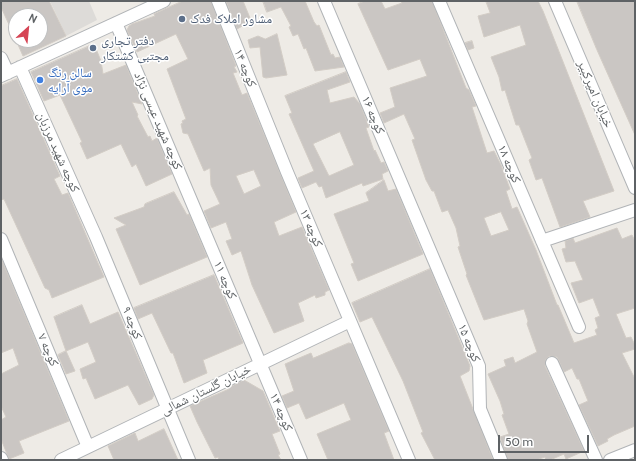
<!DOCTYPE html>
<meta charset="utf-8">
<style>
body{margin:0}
#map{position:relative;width:636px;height:461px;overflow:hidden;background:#eeebe6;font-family:Cabin,sans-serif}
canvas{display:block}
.frame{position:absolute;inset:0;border:2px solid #5e6265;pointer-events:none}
.north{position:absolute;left:8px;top:8px;width:40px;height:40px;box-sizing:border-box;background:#fff;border:1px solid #bfc0c1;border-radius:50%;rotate:27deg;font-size:11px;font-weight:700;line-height:16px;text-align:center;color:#5e6265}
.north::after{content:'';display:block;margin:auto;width:14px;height:18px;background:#d64555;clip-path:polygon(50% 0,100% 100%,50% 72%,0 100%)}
.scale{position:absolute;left:498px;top:435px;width:91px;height:18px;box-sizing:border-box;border:2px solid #5e6265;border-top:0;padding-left:5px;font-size:12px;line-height:14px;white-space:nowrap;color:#5e6265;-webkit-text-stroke:3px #fff;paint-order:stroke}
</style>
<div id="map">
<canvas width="636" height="461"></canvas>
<div class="frame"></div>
<div class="north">N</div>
<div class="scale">50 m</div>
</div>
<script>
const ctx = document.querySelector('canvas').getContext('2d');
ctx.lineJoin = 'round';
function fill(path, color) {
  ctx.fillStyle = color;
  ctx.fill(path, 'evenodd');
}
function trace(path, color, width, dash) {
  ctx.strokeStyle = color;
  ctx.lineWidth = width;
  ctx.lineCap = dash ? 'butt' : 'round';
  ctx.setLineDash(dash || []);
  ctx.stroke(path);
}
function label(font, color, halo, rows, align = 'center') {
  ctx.font = font + ' Cabin,"Noto Naskh Arabic",sans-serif';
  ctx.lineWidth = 3;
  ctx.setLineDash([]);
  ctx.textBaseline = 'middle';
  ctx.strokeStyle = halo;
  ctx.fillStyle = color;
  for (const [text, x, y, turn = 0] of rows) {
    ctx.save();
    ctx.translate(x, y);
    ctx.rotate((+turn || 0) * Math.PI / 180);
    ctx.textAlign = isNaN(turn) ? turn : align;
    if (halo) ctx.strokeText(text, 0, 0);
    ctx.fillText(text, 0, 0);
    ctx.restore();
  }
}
fill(new Path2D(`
 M50,1H89L97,20L66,36Z`), '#dddbd8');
const building = new Path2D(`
 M1,1H49L66,36L23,56L16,40H40V16H16V40L1,7Z
 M183,1H211L236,66L234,67L237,72L233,73L242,95L247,93L296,212L274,222L279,236L302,227L329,290L325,292V295L316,298L315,295L298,303L304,321L274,333L252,285L241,251L232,255L226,241L232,239L226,222L211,228L204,211L220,204L211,185L210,168L204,171L188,134L183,133L181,124L183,123L182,121L186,119L167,69L188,59L176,34L137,52L127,30L129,26L132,24L155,16L154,14ZM254,170L261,186L244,194L236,176Z
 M226,1H243L250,18L244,20L246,24L237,29Z
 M263,1H305L314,22L317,26L319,25L331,55L333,54L335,58L340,57L344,67L315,71L306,48L304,49L298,34L293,36L289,27L291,26L281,7L267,12Z
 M365,1H381L385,9L402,3L401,1H432L466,88L469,90L476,106L472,107L487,153L494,151L501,165L510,189L506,191L512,209L517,207L536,250L557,305H558L574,343L597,335L595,330L598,328L595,318L600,316L593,298L579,303L571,283L583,280L575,261L566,262L562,249L566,248L565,241L573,238L575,243L617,228L622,239L632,235L635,241V308L616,314L626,338L631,337L635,345V349L622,353L635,379V426L614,435L607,439L608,441L598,446L579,405L588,401L579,379H577L572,368L564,372L557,357L549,356L546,359L545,366L584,451L566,459L564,454L550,460H546L545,457L536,460H508L500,437L509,434L502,415L504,414L500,401L488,374L506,366L504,360L513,357L515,363L537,352L527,324L528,321L524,309L484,320L466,275L467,274L458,247L460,246L456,228L448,210L442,212L434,191H432L426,180L412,140L415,139L404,114L384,123L380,113L395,107L390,88L427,76L420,59L388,70L358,4ZM501,212L509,230L491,236L484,218Z
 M486,1H538L543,11L614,191L583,201L590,217L560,227L542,178L536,180L529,160L532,158L519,125H516L505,90L502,91L499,77L491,57L526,45L520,25L484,37L478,16L490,13Z
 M577,1H635V135L597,50Z
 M277,34L287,75L266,78L263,77L260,47L250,48L248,40L258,36L265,39Z
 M472,41L474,48L468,50L465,43Z
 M94,44L101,61L103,74L126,65L142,104L132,102L138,115L137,116L148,137L150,136L152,141L157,138L172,174L146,186L136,164L132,167L121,144L87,159L80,143L82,142L60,95L44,101L31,72Z
 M346,72L350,82L327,90L330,103L354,97L360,104L369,127L366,128L374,151L375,150L381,163L384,162L388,171L382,174L383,179L363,186L362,183L326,198L322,186L319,187L316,182L302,188L298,178L314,171L289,114L292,113L285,96ZM340,132L354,165L329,176L313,144Z
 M17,79L60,176L54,179L62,195L68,193L104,277L52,298L49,290L45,288L4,199L1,200V86Z
 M384,180L388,191L396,189L423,254L358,281L351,264L354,263L334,214L369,201L366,193Z
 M174,192L187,215L189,214L207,257L140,285L116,229L126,225L114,218L144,207L145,204Z
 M1,258L69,421L19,441L24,453L9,459L1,439V420L6,417L1,406V374L19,365L13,348L1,353Z
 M430,269L470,366L469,371L460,376L493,460H435L421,433L423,432L403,381L372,317L360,322L352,303Z
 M214,275L243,343L203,360L207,373L184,383L173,353H171L152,313L138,319L134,308Z
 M82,305L90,324L118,312L154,395L152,399L139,405L128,385L95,399L86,378L83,379L80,369L96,362L88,342L66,351L54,317Z
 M349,343L352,344L389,431L384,433L394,460H328L317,434L351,420L344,403L306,419L299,403L287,408L282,396L294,391L285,364L311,353L313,358Z
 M66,351L75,371L66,374L58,355Z
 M244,380L263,391L280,431L272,434L280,454L278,455L281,460H219L218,457L215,458L197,422L190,406L229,389L228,388Z
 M164,429L178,460H114L108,446L135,433L138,441Z`);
fill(building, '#cac6c3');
trace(building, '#d2ccc5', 1);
const minor = new Path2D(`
 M218,1L287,172L409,460
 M324,1L479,366L480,409L501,460
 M439,1L579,327
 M555,1L635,188
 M116,23L301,460
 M1,58L8,73
 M20,67L96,237L189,460
 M1,76L164,1
 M1,239L88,447
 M542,241L635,210
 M552,363L596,460
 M1,458L2,460
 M61,460L350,321
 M610,460L635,450`);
trace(minor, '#b1b4b7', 14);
trace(minor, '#fff', 12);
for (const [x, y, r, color] of [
 [182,19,4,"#5c6f8a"],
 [93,48,4,"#5c6f8a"],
 [40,80,4,"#3f7fe0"]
]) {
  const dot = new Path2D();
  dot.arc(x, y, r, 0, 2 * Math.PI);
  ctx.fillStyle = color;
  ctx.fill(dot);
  trace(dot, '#fff', 1.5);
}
label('13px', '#4e5e75', '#fff', [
 ["مشاور املاک فدک",190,19],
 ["دفتر تجاری",101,41],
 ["مجتبی کشتکار",101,56]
], 'left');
label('13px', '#5e6265', '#fff', [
 ["کوچه ۱۴",245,68,68],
 ["خیابان امیرکبیر",595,94,67],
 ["کوچه ۱۶",373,115,67],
 ["کوچه شهید عیسی نژاد",158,121,67],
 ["کوچه شهید مرزبان",58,152,66],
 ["کوچه ۱۸",509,164,67],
 ["کوچه ۱۳",311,228,67],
 ["کوچه ۱۱",225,280,67],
 ["کوچه ۹",132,323,68],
 ["کوچه ۱۵",469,343,68],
 ["کوچه ۷",48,350,67],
 ["خیابان گلستان شمالی",206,390,-26],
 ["کوچه ۱۴",281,412,67]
]);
label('13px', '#366cbe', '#fff', [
 ["سالن رنگ",48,73],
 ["موی آرایه",48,88]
], 'left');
</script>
